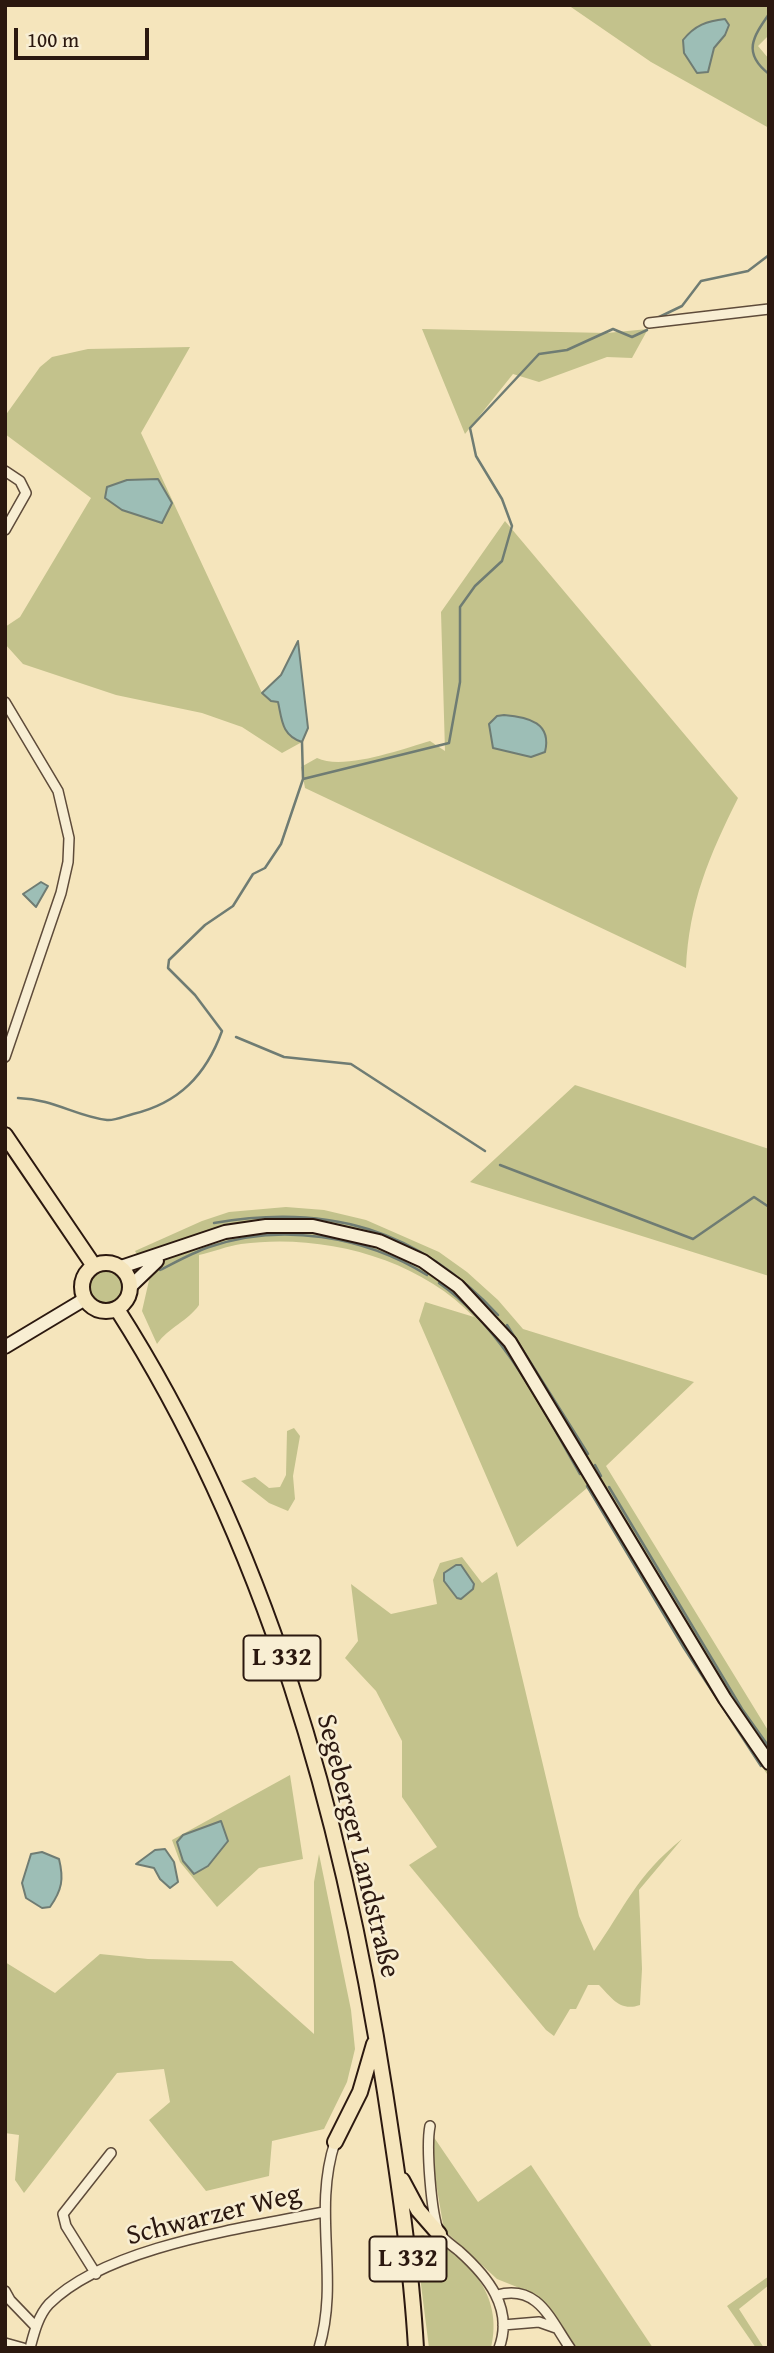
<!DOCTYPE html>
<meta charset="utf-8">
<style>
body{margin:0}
#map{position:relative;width:774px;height:2353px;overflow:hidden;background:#f5e5bc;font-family:"Gentium Book Plus",serif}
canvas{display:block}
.frame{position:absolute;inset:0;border:7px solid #2b180f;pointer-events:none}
.scale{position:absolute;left:14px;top:28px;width:135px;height:32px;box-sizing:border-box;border:4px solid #2b180f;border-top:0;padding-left:9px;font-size:21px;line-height:24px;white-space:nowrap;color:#2b180f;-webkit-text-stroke:5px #f8eed3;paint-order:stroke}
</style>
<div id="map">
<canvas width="774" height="2353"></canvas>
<div class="frame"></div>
<div class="scale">100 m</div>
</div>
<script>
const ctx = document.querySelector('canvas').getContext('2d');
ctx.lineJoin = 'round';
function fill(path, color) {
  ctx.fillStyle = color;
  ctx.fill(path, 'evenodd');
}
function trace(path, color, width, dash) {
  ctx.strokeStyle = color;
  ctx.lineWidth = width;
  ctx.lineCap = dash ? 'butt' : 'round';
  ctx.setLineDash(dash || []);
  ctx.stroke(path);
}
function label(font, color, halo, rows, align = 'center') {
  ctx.font = font + ' "Gentium Book Plus",serif';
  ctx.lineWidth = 5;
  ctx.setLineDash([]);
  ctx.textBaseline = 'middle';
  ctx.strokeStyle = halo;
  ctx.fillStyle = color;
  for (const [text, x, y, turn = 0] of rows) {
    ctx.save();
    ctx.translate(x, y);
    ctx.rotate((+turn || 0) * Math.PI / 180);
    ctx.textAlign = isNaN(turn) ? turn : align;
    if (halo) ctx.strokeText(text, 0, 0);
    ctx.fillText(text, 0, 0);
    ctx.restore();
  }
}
fill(new Path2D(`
 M568,5H769V35L758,46L769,59V128L651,62Z
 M422,329L607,333L648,329L632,358L607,357L539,382L513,374L465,434Z
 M190,347L141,433L262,693L271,701H278C282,718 283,735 302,742L282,753L242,727L202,713L116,695L23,664L5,644V627L20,617L91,498L5,434V416L40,367L52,357L88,349Z
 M505,521L738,798C709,856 689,903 686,968L305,788L301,767L317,758C343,771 402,749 430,741L445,751L441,612Z
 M575,1085L769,1149V1276L470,1182Z
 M286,1207L324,1210L366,1220L398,1234L439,1252L467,1272L498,1300L523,1329L694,1382L606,1466L769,1732V1777L703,1679L587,1488L517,1547L419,1321L425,1302L474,1317C417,1257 321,1233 241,1244C227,1246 213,1252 199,1255V1305C188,1321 169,1327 157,1344L142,1311L150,1276L135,1251L202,1221L229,1212Z
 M88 1287a18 18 0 1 1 36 0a18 18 0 1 1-36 0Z
 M294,1428L300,1436L293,1476L295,1499L288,1511L269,1503L241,1481L255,1477L269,1488L280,1487L286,1475L287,1431Z
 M462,1557L482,1583L497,1572L579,1916L594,1951C626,1906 635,1877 682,1839L639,1890L642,1969L640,2005C620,2012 612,1998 599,1985H588L576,2009H570L554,2036L546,2030L409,1865L437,1847L402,1797V1741L376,1691L345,1658L358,1641L351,1584L391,1614L437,1604L433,1580L440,1563Z
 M290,1775L303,1859L259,1868L217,1907L180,1862L172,1840Z
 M319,1854L351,2010L355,2049L347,2082L324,2129L272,2141L269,2176L206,2191L149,2120L170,2102L164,2069L117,2073L24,2193L15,2180L19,2135L5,2133V1962L55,1993L100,1954L148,1959L232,1961L314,2034V1882Z
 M431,2133L478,2202L531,2165L653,2348H577L553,2312L532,2293L497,2279L444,2230L434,2171Z
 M423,2235C468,2256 504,2295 491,2348H429L415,2237Z
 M769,2276V2285L739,2309L764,2348H756L727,2306Z`), '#c3c28c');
const water = new Path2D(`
 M725,19L729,25L725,35L714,48L708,72L697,73L684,53L683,40C695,25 707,21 725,19Z
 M158,479L172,503L162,523L122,510L105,498L107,487L127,480Z
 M298,641L308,728L302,742C281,735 282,719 278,702L271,701L262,693L281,675Z
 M504,715C529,717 552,723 545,752L531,757L493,748L489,724L497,716Z
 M41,882L48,886L36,907L23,894Z
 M456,1565H461L474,1584L473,1589L461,1599L457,1598L444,1581V1573Z
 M221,1821L228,1841L208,1866L194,1874L183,1861L177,1842L183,1835Z
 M165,1849L174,1862L178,1882L170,1888L160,1879L154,1868L136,1864L155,1850Z
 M42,1852L59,1859C64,1879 62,1890 50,1907L42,1908L26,1898L22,1883L31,1854Z`);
fill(water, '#9dbeb6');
trace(water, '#6f7c73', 2);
trace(new Path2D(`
 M769,14C753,37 742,53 769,74
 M655,319L682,306L701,281L748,271L769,255
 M303,779L449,743L460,682V607L475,586L502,561L512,526L502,499L476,456L470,428L539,354L567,350L613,329L632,337L647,330
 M236,1037L284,1057L351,1064L485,1151
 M18,1098C54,1099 75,1116 107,1120C114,1121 125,1116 133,1114C179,1103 206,1075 222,1031L195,995L168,968L169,960L205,925L233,906L253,874L265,868L281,844L303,779L302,742
 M500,1165L693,1239L754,1197L769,1207
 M214,1223C328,1203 418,1229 498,1315
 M160,1270C176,1262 192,1253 209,1247C281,1222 364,1236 427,1275
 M439,1283C503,1328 541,1407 580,1474
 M507,1325L588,1454
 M595,1465L601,1476
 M587,1486L684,1648L761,1766
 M609,1487L742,1709L769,1747`), '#6f7c73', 2.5);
const minor = new Path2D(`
 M649,323L769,309
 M5,471L20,481L26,493L5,530
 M5,702L58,791L69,838L68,862L61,893L5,1057
 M430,2126C426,2146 431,2214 439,2232C442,2239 453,2246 459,2251C487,2276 514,2308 499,2348
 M96,2274L66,2226L63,2214L111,2153
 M5,2291L10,2300L36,2327
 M497,2295C538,2284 550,2319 570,2348
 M503,2325L539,2322L556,2328
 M5,2343L23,2348
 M30,2348C34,2333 38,2316 49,2304C107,2246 245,2228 324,2212
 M319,2348C340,2278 312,2212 335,2142`);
const secondary = new Path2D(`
 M121,1267L225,1232L266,1226H313L379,1241L423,1261L458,1286L510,1342L725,1699L769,1763
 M131,1286L157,1261
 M5,1347L85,1299`);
const primary = new Path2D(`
 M5,1135L94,1266
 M82 1287a24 24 0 1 1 48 0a24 24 0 1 1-48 0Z
 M117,1309C267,1544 343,1819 385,2092C398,2177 411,2262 416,2348
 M335,2142L360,2092L374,2044
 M402,2180L418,2210L439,2234`);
trace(minor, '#5e4b3a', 12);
trace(secondary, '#2b180f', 16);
trace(primary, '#2b180f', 18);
trace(minor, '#f8eed3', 9);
trace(secondary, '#f8eed3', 12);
trace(primary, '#f5e5bc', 14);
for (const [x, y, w] of [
 [282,1658,77],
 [408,2259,77]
]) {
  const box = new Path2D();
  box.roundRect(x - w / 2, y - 22.5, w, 45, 5);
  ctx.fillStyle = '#f8eed3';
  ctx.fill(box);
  trace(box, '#2b180f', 2);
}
label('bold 26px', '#2b180f', null, [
 ["L 332",282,1658],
 ["L 332",408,2259]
]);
label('28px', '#2b180f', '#f8eed3', [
 ["Segeberger Landstraße",357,1846,76],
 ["Schwarzer Weg",214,2216,-14]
]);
</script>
